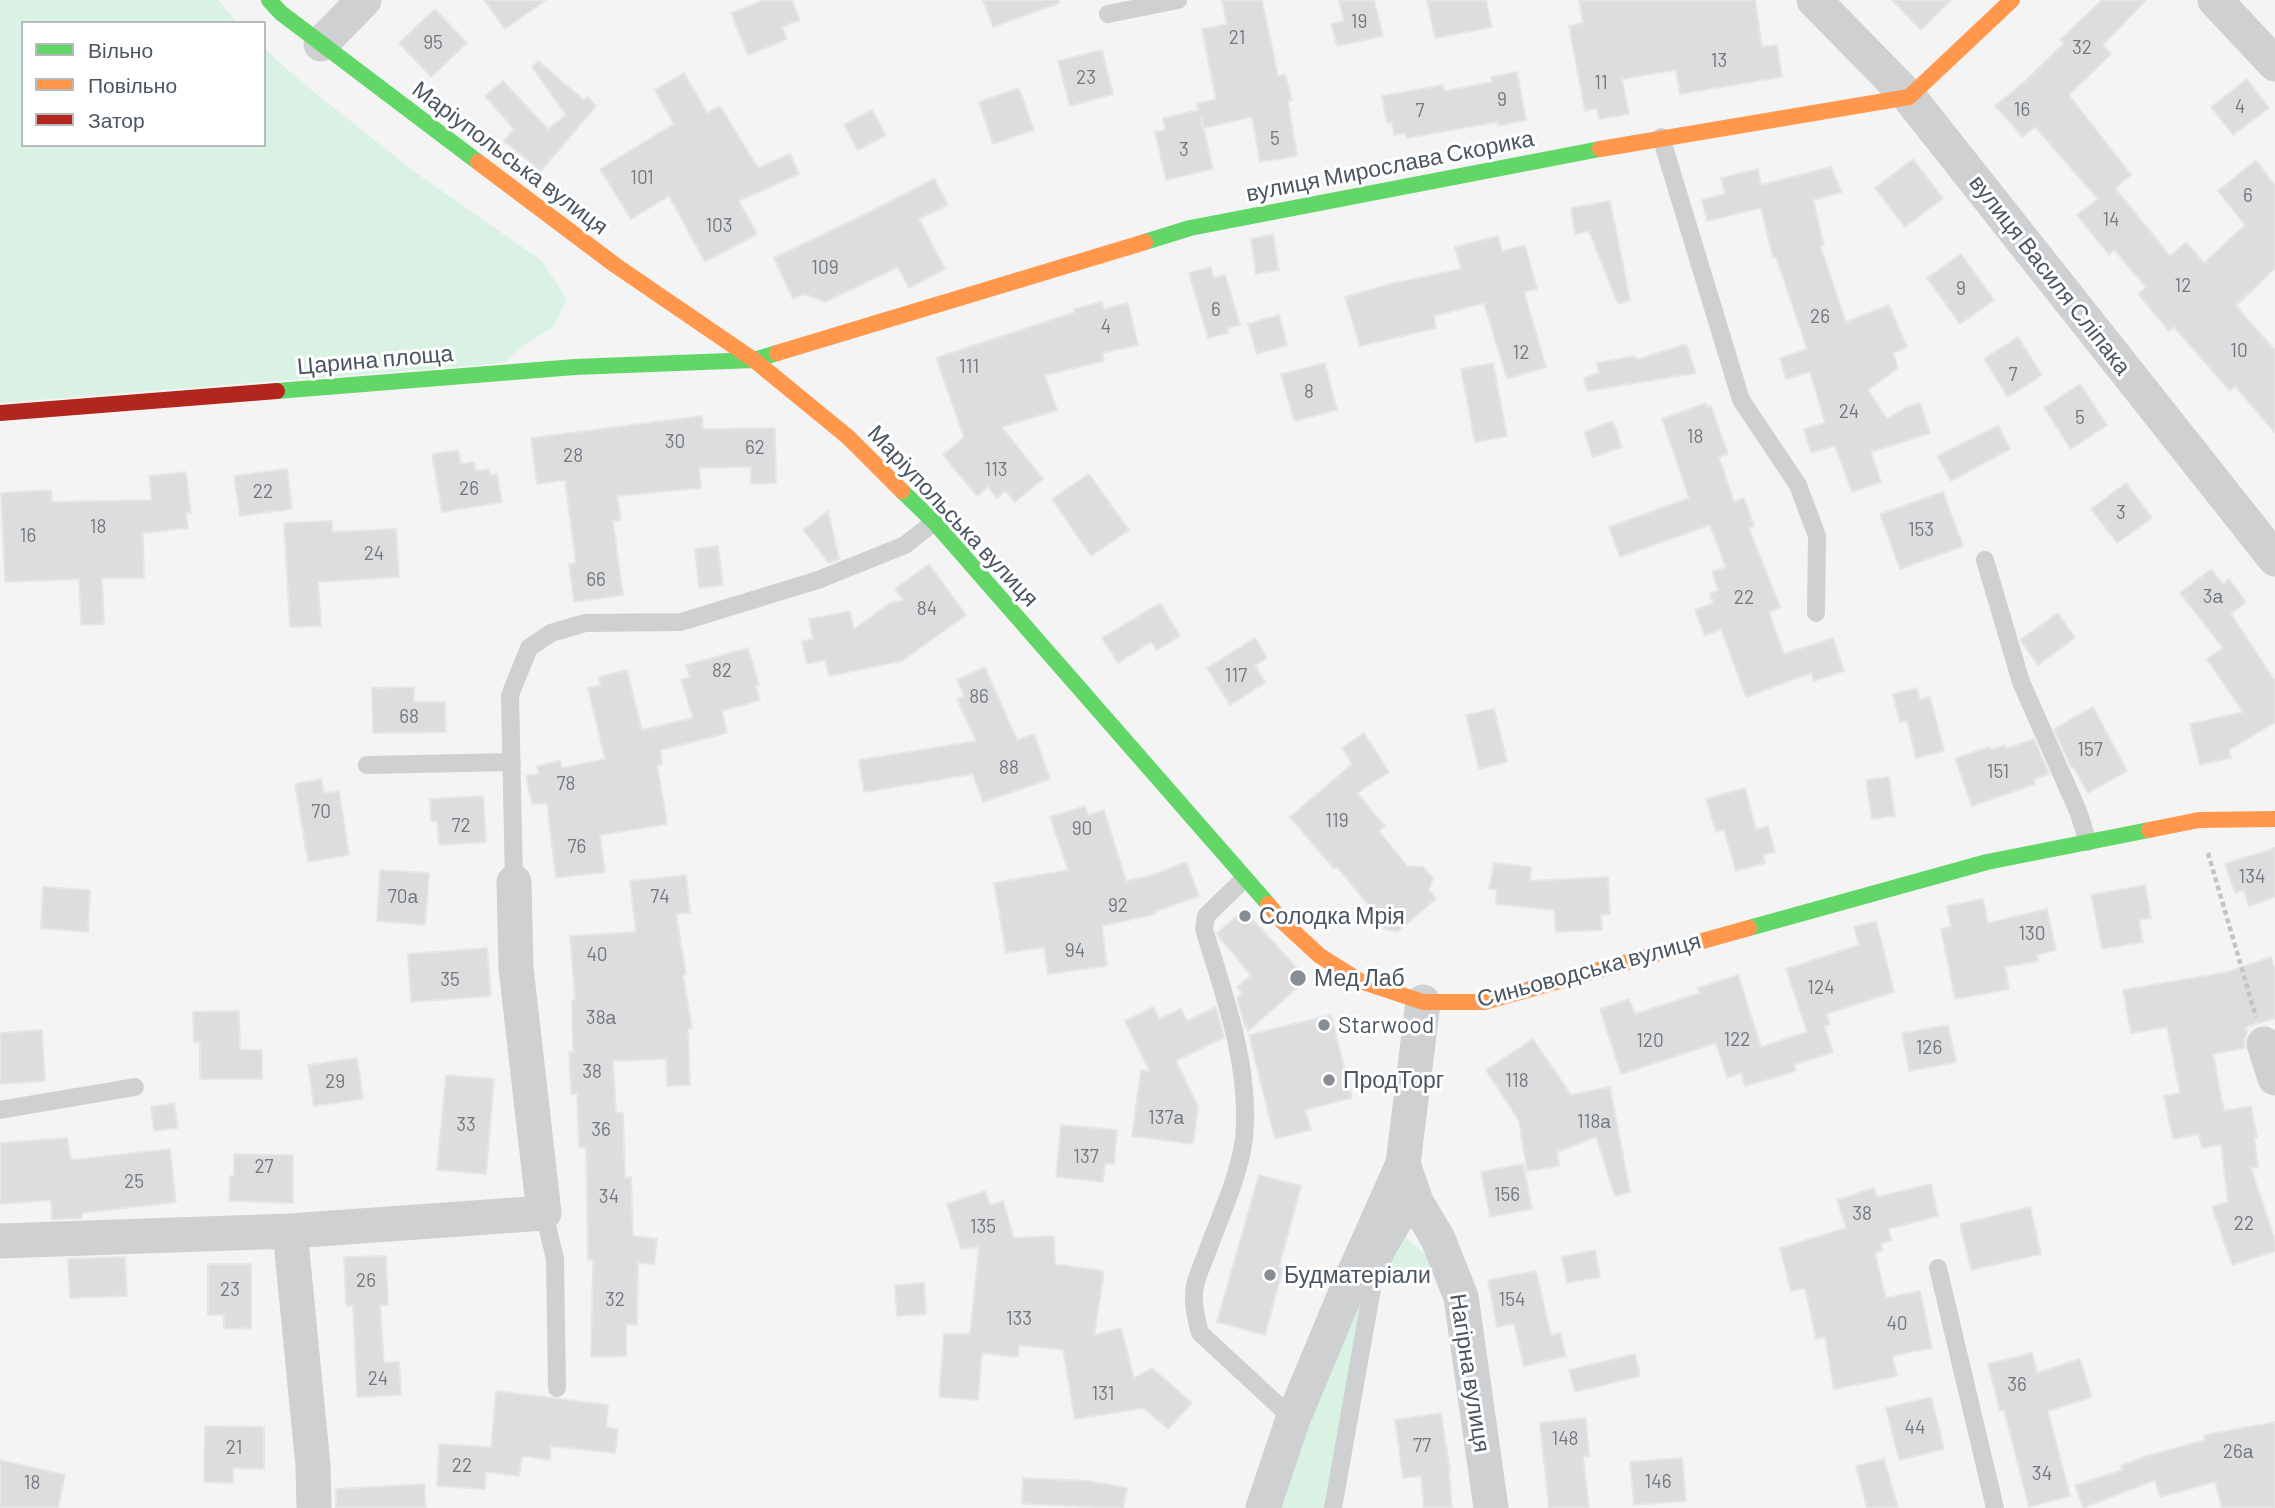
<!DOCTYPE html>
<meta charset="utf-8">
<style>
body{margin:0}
#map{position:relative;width:2275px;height:1508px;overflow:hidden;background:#f4f4f4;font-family:Barlow,sans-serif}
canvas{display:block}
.legend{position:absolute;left:21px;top:21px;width:245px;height:126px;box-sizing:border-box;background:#fff;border:2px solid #b7bbc0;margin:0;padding:9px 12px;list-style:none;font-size:21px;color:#4a5661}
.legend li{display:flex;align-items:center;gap:14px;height:35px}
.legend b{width:35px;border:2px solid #b7bbc0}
</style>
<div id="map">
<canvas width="2275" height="1508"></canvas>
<ul class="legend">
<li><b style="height:9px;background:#63d668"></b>Вільно</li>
<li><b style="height:9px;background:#ff974d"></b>Повільно</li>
<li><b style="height:9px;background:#b3261e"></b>Затор</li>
</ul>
</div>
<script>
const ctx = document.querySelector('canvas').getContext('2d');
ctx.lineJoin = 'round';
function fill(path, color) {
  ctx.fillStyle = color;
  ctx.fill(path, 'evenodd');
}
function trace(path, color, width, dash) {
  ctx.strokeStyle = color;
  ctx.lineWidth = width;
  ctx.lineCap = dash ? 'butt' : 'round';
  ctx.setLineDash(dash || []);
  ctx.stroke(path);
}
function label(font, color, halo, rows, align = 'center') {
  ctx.font = font + ' Barlow,sans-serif';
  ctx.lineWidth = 6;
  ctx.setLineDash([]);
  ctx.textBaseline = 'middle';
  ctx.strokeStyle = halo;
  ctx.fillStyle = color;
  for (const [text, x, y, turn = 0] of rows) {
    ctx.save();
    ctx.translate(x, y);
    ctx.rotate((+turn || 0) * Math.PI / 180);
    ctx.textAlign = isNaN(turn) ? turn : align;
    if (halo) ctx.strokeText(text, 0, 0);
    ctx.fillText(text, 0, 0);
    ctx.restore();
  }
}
fill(new Path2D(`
 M0,0H218L238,23H23V145H264V48L299,80L412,170L542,261L567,299L554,326L523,346L504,363L0,403Z
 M1396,1229L1439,1266L1373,1283L1333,1508H1263Z`), '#d9f2e3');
const building = new Path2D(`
 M484,0H546L505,29Z
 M764,0H792L800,20L782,27L787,39L748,55L731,13Z
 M983,0H1058L1059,3L993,27Z
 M1222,0H1262L1278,76L1285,74L1292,100L1288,101L1297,156L1260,162L1252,117L1203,128L1201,118L1213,169L1166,180L1155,132L1166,130L1163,118L1199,110L1197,104L1216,99L1202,29L1227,24Z
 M1339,0H1374L1383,36L1337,46L1331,24L1344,21Z
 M1427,0H1486L1492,27L1435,38Z
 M1579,0H1755L1762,47L1777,45L1782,77L1680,94L1676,70L1622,79L1629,114L1599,119L1597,108L1585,111L1569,26L1583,23Z
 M1892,0H1951L1921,30Z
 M2102,0H2146L2103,45L2111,54L2069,95L2131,175L2115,188L2170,256L2186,242L2204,263L2245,225L2218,191L2256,160L2275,186V268L2236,306L2275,350V433L2235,386L2230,391L2174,327L2169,331L2138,294L2146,287L2114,250L2109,255L2077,215L2098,199L2035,127L2023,137L1995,106L2023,83L2064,43L2060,40Z
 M435,9L467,43L431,77L399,43Z
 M1102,50L1113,94L1070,106L1058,61Z
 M538,61L584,100L588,97L596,106L541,171L504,141L514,129L485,96L503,81L548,129L566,115L532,67Z
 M1517,72L1526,120L1498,126L1497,122L1407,138L1406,133L1394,135L1392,122L1387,123L1382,96L1443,85L1444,91L1492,82L1491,77Z
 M684,73L707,113L720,106L758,168L790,154L799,174L739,201L757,234L705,262L669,196L631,219L600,169L674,124L655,90Z
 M2247,79L2269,108L2233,135L2211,107Z
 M1019,88L1034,130L993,144L979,102Z
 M872,110L886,135L858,150L844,125Z
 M1913,159L1943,198L1905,227L1875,188Z
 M1831,167L1842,192L1813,200L1824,245L1820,246L1846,322L1889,305L1907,347L1893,353L1898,368L1868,390L1887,419L1907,407L1920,403L1930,433L1871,452L1881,482L1852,492L1835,446L1811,453L1804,429L1825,423L1810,372L1786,379L1780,358L1807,349L1776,257L1773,258L1761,208L1707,221L1702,200L1725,194L1721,178L1758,169L1761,185Z
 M934,179L948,205L919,219L945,269L909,288L898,267L825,302L805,294L793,299L774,258L870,212Z
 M1610,201L1630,300L1618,304L1589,231L1575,234L1571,208Z
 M1273,234L1279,270L1256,274L1251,239Z
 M1498,236L1502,251L1525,245L1537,289L1524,292L1546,367L1507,379L1484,303L1434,316L1436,328L1360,346L1345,297L1390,284L1461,269L1455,247Z
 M1961,254L1994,300L1960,324L1927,278Z
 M1211,267L1214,278L1225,275L1240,325L1227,328L1228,333L1208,338L1189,273Z
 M1102,302L1104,309L1128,303L1138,345L1102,353L1104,361L1045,375L1057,410L1002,427L1043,479L1015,502L1005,491L997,498L988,487L977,496L943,455L964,437L936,358L1075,312L1074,309Z
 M1279,315L1287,345L1257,354L1248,324Z
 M2018,337L2042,375L2008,397L1984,359Z
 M1686,344L1696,373L1587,391L1584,378L1599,373L1597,363L1635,356L1636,360Z
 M1325,363L1337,410L1294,421L1281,374Z
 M1493,363L1507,436L1475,442L1461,369Z
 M2080,384L2107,425L2071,449L2044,408Z
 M1706,403L1707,407L1711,406L1728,454L1719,457L1734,502L1744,498L1754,526L1749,528L1780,607L1769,612L1784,654L1833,638L1844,671L1814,681L1811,673L1746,697L1721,629L1705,636L1695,610L1713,603L1710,594L1718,590L1712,572L1726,567L1710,525L1620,557L1609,527L1689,498L1662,419Z
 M702,416L703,429L775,428L776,483L751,484V467L699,468L701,488L617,496L621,520L613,521L623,595L574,602L569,564L576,563L565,480L537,484L531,438Z
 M1613,421L1622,447L1593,457L1584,432Z
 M1998,426L2010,449L1951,481L1937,456Z
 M458,450L461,464L474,462L476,471L489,469L490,475L497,474L502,502L442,512L432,454Z
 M287,469L292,509L240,516L234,476Z
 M186,472L191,513H186L188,528L143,533L144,578H102L104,624L81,625L79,579L5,582L1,493L51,490L52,502L152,500L149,476Z
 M1089,474L1129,530L1091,556L1052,499Z
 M2126,483L2152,518L2117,543L2091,509Z
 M1943,492L1963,546L1900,569L1880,514Z
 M828,511L839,559L829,563L803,530Z
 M332,521V532L396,529L399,577L318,582L321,626L290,627L284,523Z
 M718,546L723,585L699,588L695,549Z
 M929,564L966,615L902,661L829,676L825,660L807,664L802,641L813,639L809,619L850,611L854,629L890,603L904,600L895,589Z
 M2211,569L2223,584L2229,579L2246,602L2231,614L2275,681V722L2229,750L2231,758L2200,765L2190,724L2243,712L2207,659L2223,648L2180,593Z
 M1160,603L1180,636L1157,650L1151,642L1118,663L1102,638Z
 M2058,613L2075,638L2038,665L2020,640Z
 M1255,638L1267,658L1255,665L1265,683L1230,705L1207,668Z
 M748,648L759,685L756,686L760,700L722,711L727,733L661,750L662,764L657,765L667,824L600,835L605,872L556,878L547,803L532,804L526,776L539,774L537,766L560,761L562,768L605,759L588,688L601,685L599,677L627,670L642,730L693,718L681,680L690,677L686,665Z
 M985,667L1017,740L1034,734L1050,779L983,802L973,774L864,792L859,760L976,741L957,699L964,696L957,680Z
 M414,687V702H445L446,732L373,733L372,688Z
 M1917,688L1920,700L1930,697L1944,751L1916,758L1907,721L1900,722L1893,694Z
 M2093,707L2127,771L2088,793L2073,767H2071L2054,729Z
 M1494,709L1507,762L1479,769L1466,715Z
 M1364,733L1389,772L1357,793L1385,826L1379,831L1407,866L1423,867L1433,878L1429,890L1436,899L1397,932L1370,925L1372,909L1337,867L1334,869L1290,817L1352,764L1342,748Z
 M2034,739L2049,774L2034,779L2035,784L1972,806L1955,758L1990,747L1991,750L2005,745L2006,749Z
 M1889,777L1895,816L1872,819L1866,780Z
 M321,779L324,793L339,791L349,855L308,862L295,784Z
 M1745,788L1756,830L1768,826L1775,852L1763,855L1765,863L1736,871L1724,830L1716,832L1706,799Z
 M483,796L486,842L439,845L437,821H431L430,799Z
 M1085,806L1088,815L1104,810L1126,881L1153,875L1186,862L1199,896L1154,912L1155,914L1102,926L1107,966L1048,974L1044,947L1006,953L994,883L1068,870L1050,817Z
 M2275,848V897L2249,906L2244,890L2235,893L2225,864Z
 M1494,863L1531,867L1530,881L1608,877L1610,914L1601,915L1602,930L1556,932L1554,910L1496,904L1497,890L1489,889Z
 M380,870L429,873L425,925L377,921Z
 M686,875L690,913L676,914L686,974L683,975L692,1028L688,1029L690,1085L667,1086L666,1059L613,1061L616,1113H623L625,1178L631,1177L633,1236L657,1239L654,1264L638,1263L637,1325L626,1324V1356L591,1357L593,1260H588L586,1147L579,1148L577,1094H571L569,1052H573L572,1000H575L570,936L636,932L630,881Z
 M2145,885L2151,918L2139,920L2143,942L2102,949L2091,895Z
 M43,887L90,890L88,932L41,928Z
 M1983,899L1988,923L2047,909L2056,950L2037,955L2038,961L2005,967L2009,989L1955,999L1941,929L1951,927L1947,906Z
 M1244,910L1307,979L1248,1031L1247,1026L1245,1027L1237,997L1243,994L1237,987L1251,975L1219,937L1217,933Z
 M1876,921L1894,992L1826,1014L1830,1024L1824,1026L1833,1052L1794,1065L1796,1071L1745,1086L1741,1073L1727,1078L1716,1043L1621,1074L1600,1009L1629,999L1635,1014L1700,993L1698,988L1738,975L1761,1047L1807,1032L1786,969L1859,945L1854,927Z
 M487,948L491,996L411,1002L408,954Z
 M2271,957L2275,971V1018L2246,1027L2247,1033L2244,1040L2245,1048L2213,1054L2224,1111L2251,1106L2257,1137L2254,1138L2258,1167L2251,1168L2275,1240V1251L2232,1265L2212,1207L2228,1202L2221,1144L2202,1148L2199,1134L2173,1139L2164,1096L2180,1093L2167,1027L2131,1033L2123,990L2228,972Z
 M1153,1007L1159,1019L1181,1009L1187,1021L1216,1007L1224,1037L1176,1061L1198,1107L1193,1144L1132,1136L1141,1070L1150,1072L1125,1021Z
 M239,1011L240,1050H262V1079H200V1042H194L193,1012Z
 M1331,1015L1352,1098L1305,1110L1311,1130L1275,1139L1249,1035Z
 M1948,1025L1956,1062L1909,1071L1902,1033Z
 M42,1030L45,1081L0,1084V1033Z
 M1533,1039L1571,1095L1610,1087L1630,1192L1615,1196L1596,1137L1557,1152L1559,1166L1527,1171L1519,1121L1486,1070Z
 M357,1058L363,1099L314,1106L308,1065Z
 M446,1075L494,1079L486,1174L437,1170Z
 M174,1103L178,1128L154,1131L151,1107Z
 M1061,1125L1117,1130L1114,1164L1105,1163L1103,1182L1056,1177Z
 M67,1138L71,1160L170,1149L176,1202L82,1213V1218L52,1219L51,1200L0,1204V1143Z
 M234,1154L293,1155V1203L229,1201L230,1176H234Z
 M1523,1164L1532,1209L1490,1217L1481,1172Z
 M1259,1175L1301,1186L1279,1267L1283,1268L1265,1335L1217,1322Z
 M1931,1184L1938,1216L1888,1229L1892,1240L1880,1244L1883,1250L1875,1253L1886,1298L1920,1291L1932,1348L1892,1356L1897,1376L1834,1389L1825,1337L1816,1339L1805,1288L1791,1291L1780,1248L1846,1228L1837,1200L1874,1188L1877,1197Z
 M985,1191L990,1205L1003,1201L1014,1238L1054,1236L1055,1264L1104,1271L1094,1335L1121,1328L1134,1378L1152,1368L1192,1403L1168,1429L1144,1408L1075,1419L1063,1350L1019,1345L1018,1357L982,1353L978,1400L939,1397L944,1334H970L979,1247L961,1249L947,1204Z
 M2030,1207L2041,1254L1971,1270L1960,1224Z
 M1595,1250L1600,1277L1567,1283L1562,1257Z
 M386,1256L388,1305H380L384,1363L399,1362L401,1395L357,1397L353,1306H346L344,1257Z
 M125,1257L127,1296L70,1298L68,1259Z
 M208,1264H251V1328L224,1329V1315H208Z
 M1536,1271L1551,1335L1560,1333L1566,1356L1524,1366L1514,1324L1497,1327L1488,1280Z
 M924,1283L926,1314L897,1316L895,1285Z
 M2032,1353L2037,1373L2080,1359L2092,1397L2048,1411L2070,1496L2029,1507L2004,1410L2000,1411L1988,1364Z
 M1635,1354L1640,1376L1575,1392L1569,1370Z
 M496,1391L608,1405L606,1427L618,1429L615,1453L551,1446L550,1460L522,1456L519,1476L486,1472L485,1489L437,1486L439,1444L491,1447Z
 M1931,1397L1944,1449L1899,1460L1886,1408Z
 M1441,1413L1450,1471L1449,1472L1452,1508H1424L1421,1476L1403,1478L1395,1420Z
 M1586,1418L1589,1456H1583L1589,1508H1549L1540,1423Z
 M2275,1422V1508H2222L2215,1482L2160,1497L2155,1480L2083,1508L2075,1485L2123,1470L2121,1466L2143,1457L2205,1440L2204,1435Z
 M205,1426L264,1427V1469L233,1468V1483L204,1482Z
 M1682,1458L1686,1501L1634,1505L1630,1462Z
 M1884,1459L1898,1508H1867L1856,1466Z
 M0,1460L65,1475L58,1508H0Z
 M1023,1478L1089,1481L1127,1488L1123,1508L1022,1504Z
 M424,1484L426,1508H336V1489Z`);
fill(building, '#ddddde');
trace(building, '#e5e6e7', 2);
trace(new Path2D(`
 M2208,853L2256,1017`), '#bcc7c4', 4.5, [5, 3.5]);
trace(new Path2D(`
 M1108,14L1178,0
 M1661,137L1741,400L1798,485L1817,536L1816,613
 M1985,560L2021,682L2078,811L2088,842
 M367,765L512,762
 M1244,879L1206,916L1204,929C1224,995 1251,1067 1244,1138C1239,1178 1219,1218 1206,1255C1202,1265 1197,1276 1195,1286C1192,1302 1196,1318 1200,1333L1293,1419
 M514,882L510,695L529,648L551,633L585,623L681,622L818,580L905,545L934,522
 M0,1110L135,1087
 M544,1213L555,1259L557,1388
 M1938,1268L1995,1508
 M1333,1508L1373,1283L1386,1252L1416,1202`), '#ced0d2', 18);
trace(new Path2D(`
 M1814,0L1909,97L2275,559
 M2215,0L2275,64
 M321,44L364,0
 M2264,1044L2275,1078
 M1403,1164L1416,1202L1438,1239L1461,1297L1491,1508
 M0,1241L290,1231
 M314,1508L313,1466L290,1231L544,1213L516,968L514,882
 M1263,1508L1293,1419L1349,1285L1403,1164L1423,1002`), '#ced0d2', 35);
trace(new Path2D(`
 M269,0L281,13L478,162
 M1145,242L1190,228L1600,149
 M277,391L575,367L754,360L777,353
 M902,491L934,522L1268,904
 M1749,928L1987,862L2149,830`), '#63d668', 16);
trace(new Path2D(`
 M1600,149L1909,97L2012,0
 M478,162L615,265L754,360L848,437L902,491
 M777,353L1145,242
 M2149,830L2199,820L2275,819
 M1268,904L1282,921L1320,956L1360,981L1423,1002H1484L1749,928`), '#ff974d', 16);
trace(new Path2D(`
 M0,413L277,391`), '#b3261e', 16);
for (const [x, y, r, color] of [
 [1245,916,7,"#868d94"],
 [1298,978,9,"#868d94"],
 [1324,1025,7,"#868d94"],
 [1329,1080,7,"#868d94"],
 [1270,1275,7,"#868d94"]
]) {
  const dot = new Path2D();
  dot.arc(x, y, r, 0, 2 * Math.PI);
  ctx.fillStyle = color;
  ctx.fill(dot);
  trace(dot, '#fff', 2.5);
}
label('19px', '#707881', null, [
 ["19",1359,22],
 ["21",1237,38],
 ["95",433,43],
 ["32",2082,48],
 ["13",1719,61],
 ["23",1086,78],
 ["11",1601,83],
 ["9",1502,100],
 ["4",2240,107],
 ["16",2022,110],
 ["7",1420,111],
 ["5",1275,139],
 ["3",1184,150],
 ["101",642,178],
 ["6",2248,196],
 ["14",2111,220],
 ["103",719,226],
 ["109",825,268],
 ["12",2183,286],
 ["9",1961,289],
 ["6",1216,310],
 ["26",1820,317],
 ["4",1106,327],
 ["10",2239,351],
 ["12",1521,353],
 ["111",969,367],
 ["7",2013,375],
 ["8",1309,392],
 ["24",1849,412],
 ["5",2080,418],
 ["18",1695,437],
 ["30",675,442],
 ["62",755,448],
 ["28",573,456],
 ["113",996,470],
 ["26",469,489],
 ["22",263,492],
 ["3",2121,513],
 ["18",98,527],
 ["153",1921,530],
 ["16",28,536],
 ["24",374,554],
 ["66",596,580],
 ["3а",2213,597],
 ["22",1744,598],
 ["84",927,609],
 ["82",722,671],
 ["117",1236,676],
 ["86",979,697],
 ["68",409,717],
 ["157",2090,750],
 ["88",1009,768],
 ["151",1998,772],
 ["78",566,784],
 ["70",321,812],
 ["119",1337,821],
 ["72",461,826],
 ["90",1082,829],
 ["76",577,847],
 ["134",2252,877],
 ["70а",403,897],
 ["74",660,897],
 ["92",1118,906],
 ["130",2032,934],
 ["94",1075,951],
 ["40",597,955],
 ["35",450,980],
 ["124",1821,988],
 ["38а",601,1018],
 ["122",1737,1040],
 ["120",1650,1041],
 ["126",1929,1048],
 ["38",592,1072],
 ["118",1517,1081],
 ["29",335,1082],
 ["137а",1166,1118],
 ["118а",1594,1122],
 ["33",466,1125],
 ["36",601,1130],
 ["137",1086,1157],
 ["27",264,1167],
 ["25",134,1182],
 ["156",1507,1195],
 ["34",609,1197],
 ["38",1862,1214],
 ["22",2244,1224],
 ["135",983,1227],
 ["26",366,1281],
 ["23",230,1290],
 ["32",615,1300],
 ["154",1512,1300],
 ["133",1019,1319],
 ["40",1897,1324],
 ["24",378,1379],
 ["36",2017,1385],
 ["131",1103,1394],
 ["44",1915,1428],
 ["148",1565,1439],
 ["77",1422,1446],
 ["21",234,1448],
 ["26а",2238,1452],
 ["22",462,1466],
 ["34",2042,1474],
 ["146",1658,1482],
 ["18",32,1483]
]);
label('23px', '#4a5661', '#fff', [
 ["Маріупольська вулиця",510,158,37],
 ["вулиця Мирослава Скорика",1390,166,-11],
 ["вулиця Василя Сліпака",2050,275,52],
 ["Царина площа",375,360,-5],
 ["Маріупольська вулиця",953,516,47],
 ["Синьоводська вулиця",1589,970,-15],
 ["Нагірна вулиця",1470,1373,81]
]);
label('23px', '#4a5661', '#fff', [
 ["Солодка Мрія",1259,916],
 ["Мед Лаб",1314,978],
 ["Starwood",1338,1025],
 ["ПродТорг",1343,1080],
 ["Будматеріали",1284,1275]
], 'left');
</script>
